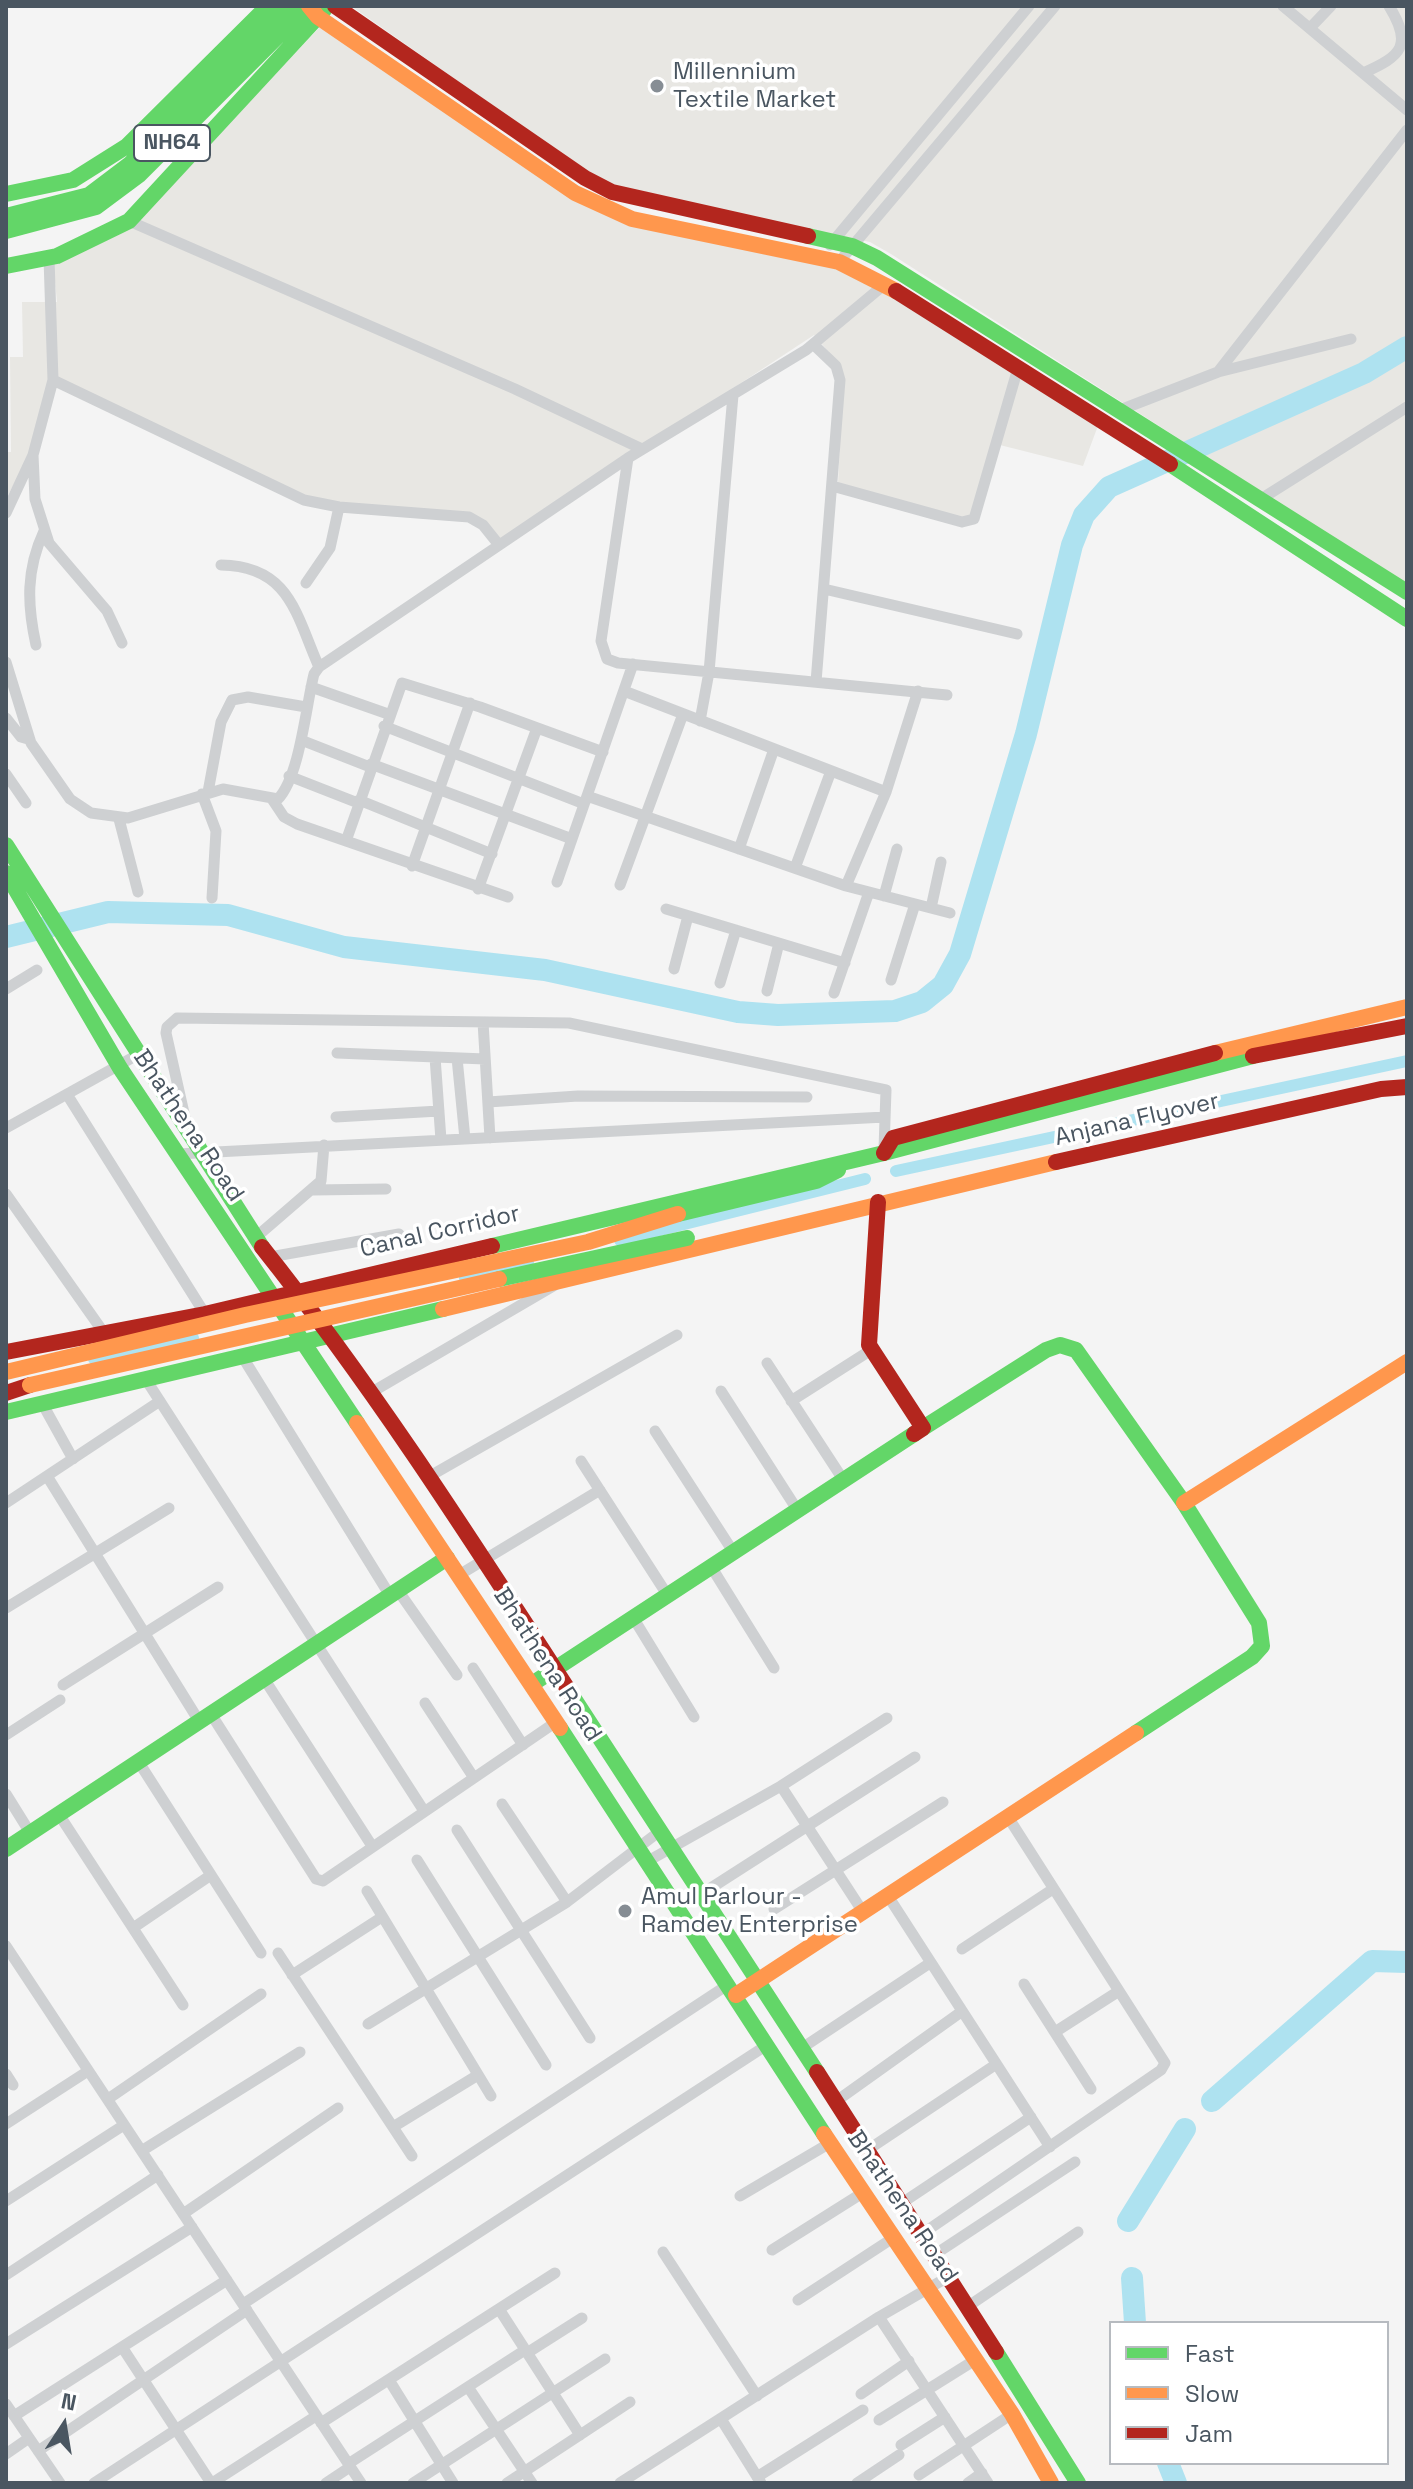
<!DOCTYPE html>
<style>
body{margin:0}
#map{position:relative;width:1413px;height:2489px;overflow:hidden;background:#f4f4f4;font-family:"Space Grotesk",sans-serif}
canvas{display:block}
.frame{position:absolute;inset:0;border:8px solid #4a5661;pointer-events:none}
.legend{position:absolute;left:1109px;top:2321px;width:280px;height:144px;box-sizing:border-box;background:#fff;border:2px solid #b7bbc0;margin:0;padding:10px 14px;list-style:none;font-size:24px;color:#4a5661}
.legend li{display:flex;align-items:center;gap:16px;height:40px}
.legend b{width:40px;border:2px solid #b7bbc0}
.north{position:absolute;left:24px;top:2385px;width:80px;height:80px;-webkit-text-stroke:6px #fff;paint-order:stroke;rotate:12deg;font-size:22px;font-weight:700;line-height:32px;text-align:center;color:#4a5661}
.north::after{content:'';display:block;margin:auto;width:28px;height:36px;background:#4a5661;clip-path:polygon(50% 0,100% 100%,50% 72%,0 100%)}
</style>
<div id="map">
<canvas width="1413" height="2489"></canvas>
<div class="frame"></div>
<ul class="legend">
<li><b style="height:10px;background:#63d668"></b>Fast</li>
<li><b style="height:10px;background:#ff974d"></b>Slow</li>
<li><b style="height:10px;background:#b3261e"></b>Jam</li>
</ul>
<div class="north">N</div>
</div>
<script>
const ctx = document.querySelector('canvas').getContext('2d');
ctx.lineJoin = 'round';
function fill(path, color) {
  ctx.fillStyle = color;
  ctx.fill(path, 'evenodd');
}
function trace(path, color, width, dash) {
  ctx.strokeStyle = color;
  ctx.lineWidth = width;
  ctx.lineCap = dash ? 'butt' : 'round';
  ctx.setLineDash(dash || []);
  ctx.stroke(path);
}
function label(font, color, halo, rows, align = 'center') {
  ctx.font = font + ' "Space Grotesk",sans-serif';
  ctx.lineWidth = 7;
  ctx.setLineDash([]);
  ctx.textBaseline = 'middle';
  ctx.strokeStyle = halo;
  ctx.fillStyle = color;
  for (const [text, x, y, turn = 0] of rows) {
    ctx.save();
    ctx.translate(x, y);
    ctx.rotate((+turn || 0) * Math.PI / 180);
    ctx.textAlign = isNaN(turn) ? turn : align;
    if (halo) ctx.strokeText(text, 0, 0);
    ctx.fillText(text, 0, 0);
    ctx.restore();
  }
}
fill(new Path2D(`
 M351,6H1407V585L891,254L870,242L612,189Z
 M321,26L602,209L837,264L1099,423L1083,466L996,444L976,512L967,519L838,484L843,379L840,365L814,335L501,541L484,522L304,497L51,380L30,454L6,499V452H11L10,357H23L22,302H57L53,260L129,227Z`), '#e8e7e3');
trace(new Path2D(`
 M896,1171L1407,1061
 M620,1240L865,1179
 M465,1278L528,1262
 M94,1359L193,1338`), '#aee2f0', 12);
trace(new Path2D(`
 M6,937L108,912L228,915L344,947L545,970L738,1012L778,1015L895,1011L922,1002L943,985L960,954L1026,734L1072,545L1084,515L1109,487L1364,373L1407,347
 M1212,2101L1372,1961L1407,1962
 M1128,2221L1185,2129
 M1132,2278L1135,2323
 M1168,2463L1176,2483`), '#aee2f0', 22);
trace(new Path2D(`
 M1283,6L1407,110
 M1310,28L1331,6
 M1363,73C1402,56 1413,45 1389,6
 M129,221L515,389L642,449
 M830,245L1029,6
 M839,262L1055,6
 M814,345L836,366L840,380L816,682
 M1218,372L1407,130
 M53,380L304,500L339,507L469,517L483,525L499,545
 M1120,410L1218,372L1351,339
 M33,455L35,499L49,543L107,611L122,643
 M628,458L601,641L607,659L618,663L947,695
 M832,486L962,522L974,519L1018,368
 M1261,499L1407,407
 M6,513L33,455L53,380L49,258
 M221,565C290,566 296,615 319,667
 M306,583L330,548L339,507
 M824,589L1017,634
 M36,645C27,604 26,570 44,531
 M6,662L31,743L70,799L91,813L128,818L223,789L278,799C300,776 306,705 314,674L319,667L628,458L806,350L885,284
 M311,687L388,714
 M624,691L886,792
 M6,718L21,737L28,739
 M700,721L709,672L733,395
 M384,726L584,804
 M301,740L370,767
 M371,764L572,839
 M6,774L26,803
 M289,776L358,803
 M208,792L221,722L232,700L248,697L306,707
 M202,794L216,831L212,898
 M587,796L846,886L950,913
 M272,799L284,817L297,824L508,897
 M359,800L492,854
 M119,819L138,892
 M346,841L402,683L480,707L603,752
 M739,849L774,749
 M412,866L470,703
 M795,868L831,771
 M557,882L633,664
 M620,885L683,714
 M846,886L886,792L918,691
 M478,889L537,728
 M884,896L897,849
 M931,908L941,862
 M666,909L845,963
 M674,969L688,916
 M891,980L915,904
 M720,983L736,930
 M6,989L37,970
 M767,991L779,943
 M834,993L869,892
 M483,1022L490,1138
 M337,1053L485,1059
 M435,1057L441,1140
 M457,1058L465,1139
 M68,1096L205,1314
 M488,1102L578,1096L807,1097
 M336,1117L439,1111
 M186,1122L166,1033L167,1027L177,1018L569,1023L886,1090L884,1149
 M6,1128L139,1054
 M178,1154L885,1117
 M313,1190L386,1189
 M6,1194L104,1333
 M255,1238L321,1181L324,1145
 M270,1257L399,1234
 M242,1356L389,1594
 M767,1363L844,1481
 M145,1378L424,1811
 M721,1391L798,1511
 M372,1392L555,1285
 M791,1401L871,1350
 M42,1403L73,1459
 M655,1431L734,1553
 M581,1461L668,1596
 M47,1476L199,1721
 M430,1476L677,1335
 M6,1503L160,1401
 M712,1568L774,1668
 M459,1575L600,1490
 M397,1589L457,1675
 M6,1608L169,1508
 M634,1619L694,1717
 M473,1668L523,1745
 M263,1677L372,1846
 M63,1685L218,1587
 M425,1703L474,1778
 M211,1714L316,1879L323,1881L556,1722
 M6,1735L60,1700
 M138,1761L261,1953
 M781,1786L863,1912
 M6,1794L29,1831
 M502,1804L567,1902
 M58,1813L183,2005
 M457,1830L590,2038
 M417,1860L546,2065
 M648,1861L781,1786L887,1718
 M367,1891L491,2096
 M700,1895L915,1757
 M888,1896L1050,2147
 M774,1909L943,1802
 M133,1928L211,1875
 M6,1946L361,2483
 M962,1949L1053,1889
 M278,1953L412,2156
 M292,1975L382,1917
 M1024,1984L1091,2089
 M368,2024L567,1902L660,1831
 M1055,2032L1119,1991
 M802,2048L930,1963
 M6,2074L13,2085
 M108,2099L261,1994
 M835,2102L961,2012
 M6,2124L88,2071
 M393,2127L478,2075
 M143,2150L300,2052
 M866,2151L995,2065
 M740,2196L830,2143
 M6,2201L124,2125
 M902,2203L1031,2117
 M183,2214L338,2108
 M922,2234L1161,2070L1165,2063L1008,1817
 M772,2250L864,2192
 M663,2252L757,2396
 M934,2255L1075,2162
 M6,2275L158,2175
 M798,2300L893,2238
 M243,2304L729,1984
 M967,2307L1078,2232
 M499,2309L580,2435
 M879,2317L988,2483
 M6,2344L192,2227
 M122,2347L211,2483
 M527,2353L582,2318
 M389,2380L453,2483
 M468,2387L532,2483
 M861,2394L909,2361
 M6,2404L60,2483
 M14,2416L227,2280
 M721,2419L761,2483
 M879,2420L975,2360
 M321,2423L555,2273
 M901,2445L945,2417
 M38,2451L247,2310
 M6,2454L29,2438
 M348,2464L525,2350
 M919,2475L1012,2414
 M757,2477L863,2410
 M94,2483L767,2045
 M212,2483L316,2416
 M326,2483L350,2467
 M413,2483L605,2359
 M507,2483L630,2402
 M620,2483L879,2317L948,2277
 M857,2483L899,2455
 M968,2483L982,2473`), '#ced0d2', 11);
trace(new Path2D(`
 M6,194L73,180L127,146L268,6
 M6,216L89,195L130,164L287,6
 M6,231L96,207L139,175L308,6
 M808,236L852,246L877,258L1407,592
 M6,266L57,256L129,221L324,10
 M1170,464L1407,619
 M6,845L262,1247
 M6,873L120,1068L357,1423
 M678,1214L816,1181L838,1170
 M492,1246L884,1153L1253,1056
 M6,1412L443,1309
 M923,1428L1046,1350L1060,1345L1076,1350L1184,1503L1259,1623L1262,1646L1252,1657L1136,1733
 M532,1684L914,1434
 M571,1694L817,2072
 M560,1728L824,2134
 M6,1849L447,1558
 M996,2352L1078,2483`), '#63d668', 16);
trace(new Path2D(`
 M309,6L318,17L575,193L632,219L839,262L896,291
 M1215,1053L1407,1007
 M443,1309L1056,1162
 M357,1423L560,1728
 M1184,1503L1407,1362
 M736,1995L1136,1733
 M824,2134L1012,2414L1051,2483`), '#ff974d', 16);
trace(new Path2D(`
 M335,6L585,178L612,192L808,236
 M896,291L1170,464
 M1253,1056L1407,1026
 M884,1153L893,1138L1215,1053
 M1056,1162L1381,1089L1407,1087
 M878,1202L869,1345L923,1428L914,1434
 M262,1247C375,1389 472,1541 571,1694
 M6,1352L205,1314L492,1246
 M6,1393L30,1385
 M817,2072L996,2352`), '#b3261e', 16);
trace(new Path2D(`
 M499,1279L687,1238`), '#63d668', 16);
trace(new Path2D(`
 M6,1372L245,1315L588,1242L678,1214
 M30,1385L499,1279`), '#ff974d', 16);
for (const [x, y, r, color] of [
 [657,86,8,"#868d94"],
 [625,1911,8,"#868d94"]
]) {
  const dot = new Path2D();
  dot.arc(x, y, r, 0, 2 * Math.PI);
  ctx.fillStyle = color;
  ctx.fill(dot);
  trace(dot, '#fff', 3);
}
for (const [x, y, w] of [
 [172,143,76]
]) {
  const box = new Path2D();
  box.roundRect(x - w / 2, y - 18, w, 36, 6);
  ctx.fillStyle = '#fff';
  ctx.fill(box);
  trace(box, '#4a5661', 2);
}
label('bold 22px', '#4a5661', null, [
 ["NH64",172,143]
]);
label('24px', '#4a5661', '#fff', [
 ["Millennium",673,72],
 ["Textile Market",673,100],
 ["Amul Parlour -",641,1897],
 ["Ramdev Enterprise",641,1925]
], 'left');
label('24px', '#4a5661', '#fff', [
 ["Anjana Flyover",1137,1120,-13],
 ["Bhathena Road",188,1126,56],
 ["Canal Corridor",440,1232,-13],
 ["Bhathena Road",547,1665,57],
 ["Bhathena Road",902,2207,56]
]);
</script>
